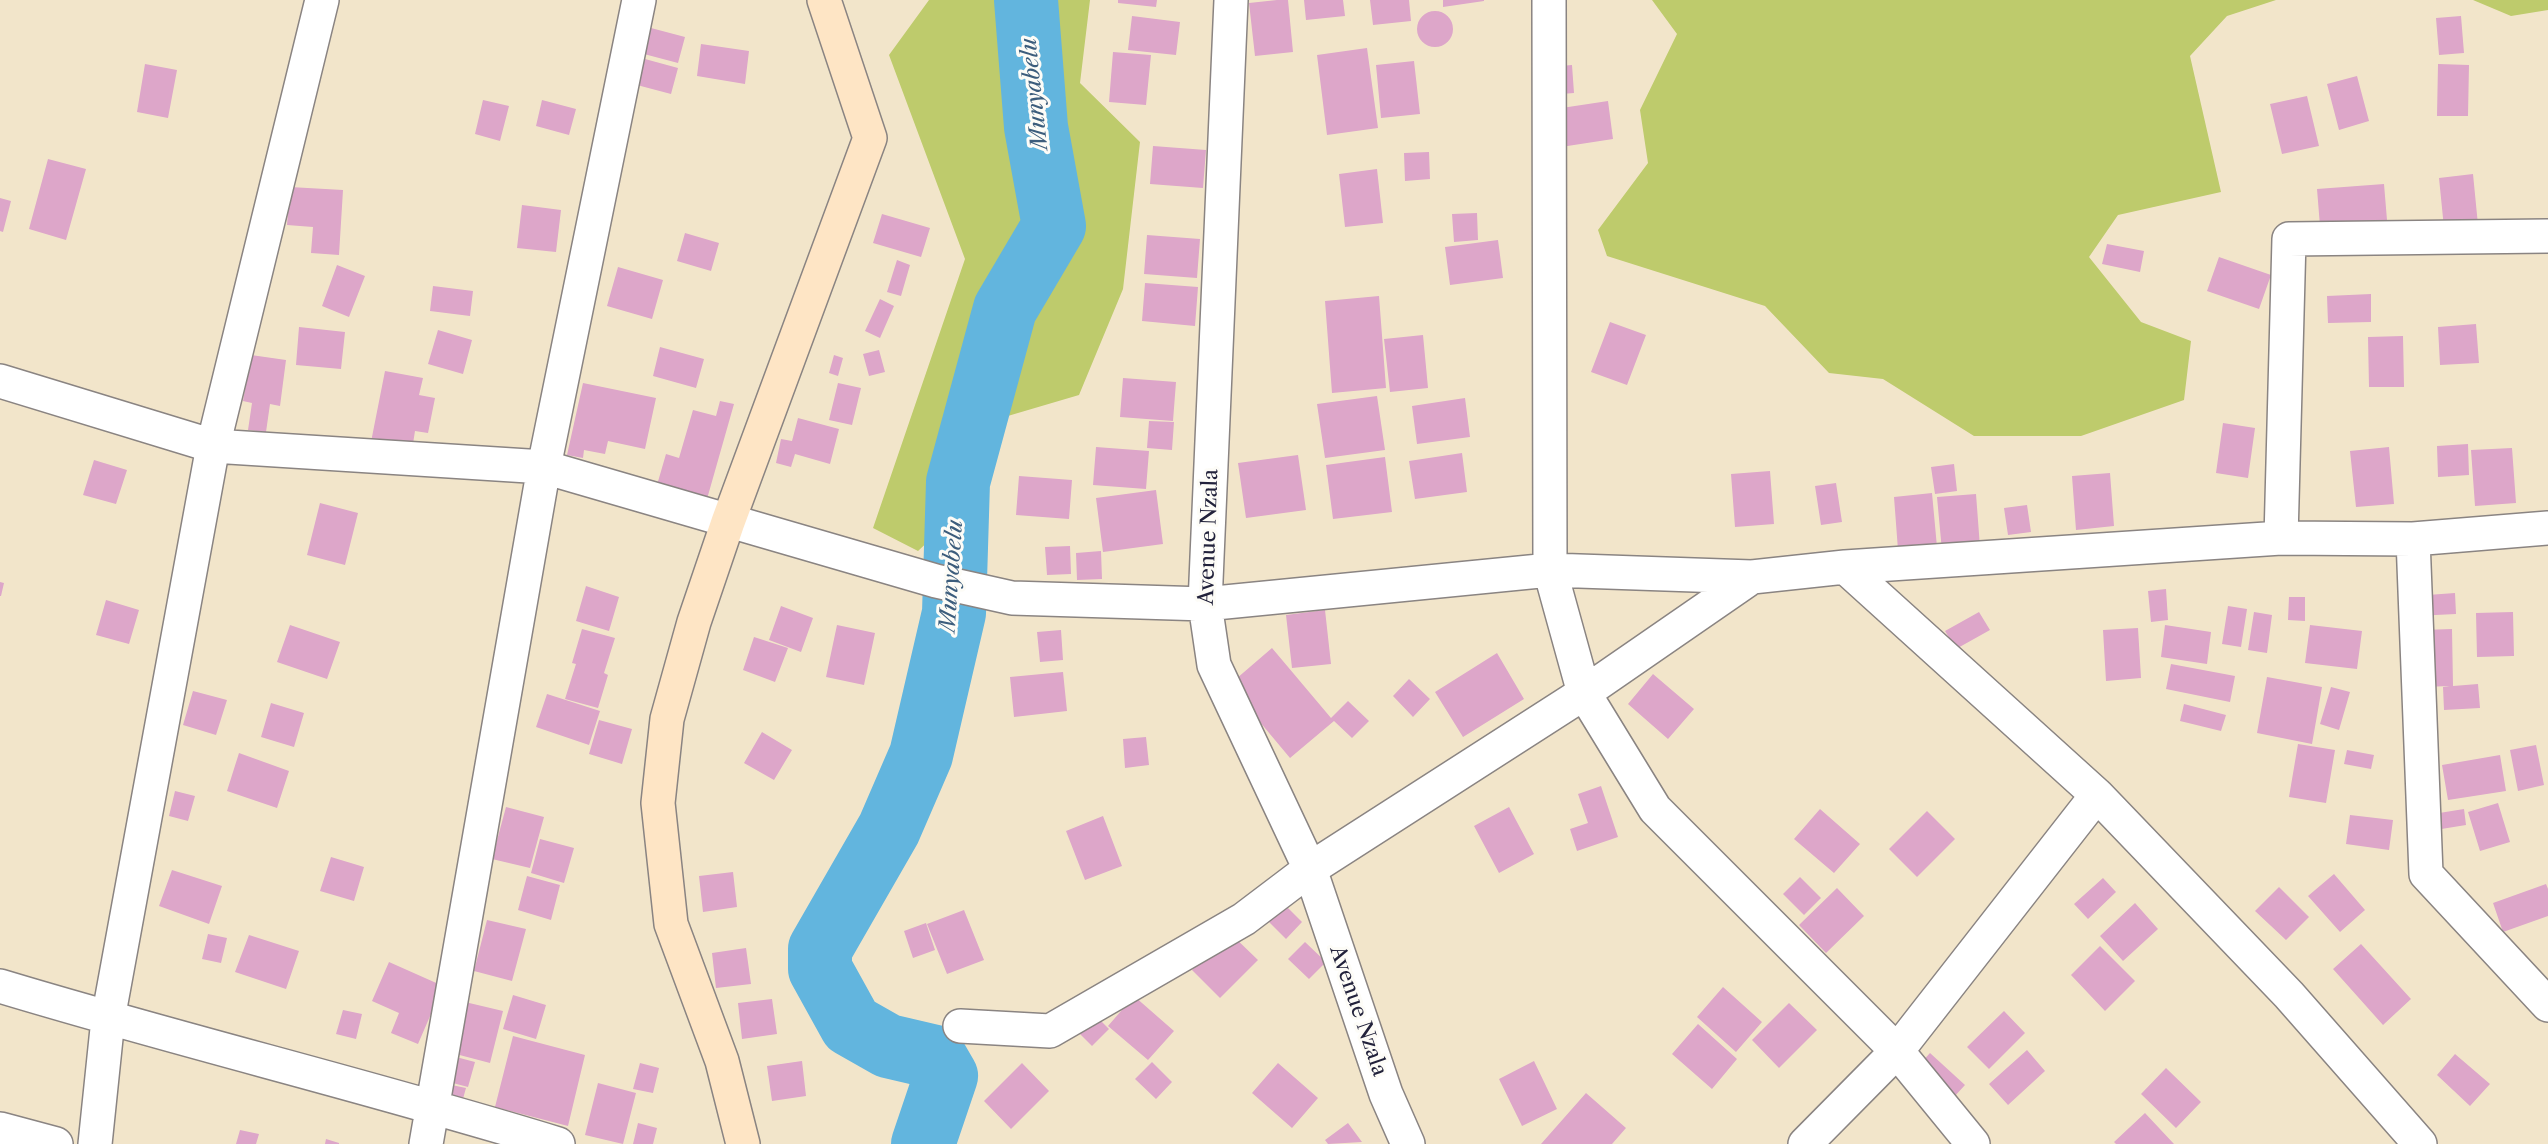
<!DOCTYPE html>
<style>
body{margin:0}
canvas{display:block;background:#f2e5ca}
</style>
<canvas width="2548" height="1144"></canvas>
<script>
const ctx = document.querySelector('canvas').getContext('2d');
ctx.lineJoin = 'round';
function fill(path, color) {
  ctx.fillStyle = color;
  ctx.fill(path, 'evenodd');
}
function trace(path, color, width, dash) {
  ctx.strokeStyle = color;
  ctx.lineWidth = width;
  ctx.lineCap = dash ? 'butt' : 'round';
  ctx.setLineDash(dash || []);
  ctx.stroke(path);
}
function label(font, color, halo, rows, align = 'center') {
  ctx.font = font + ' "Libre Caslon Text",serif';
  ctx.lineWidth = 6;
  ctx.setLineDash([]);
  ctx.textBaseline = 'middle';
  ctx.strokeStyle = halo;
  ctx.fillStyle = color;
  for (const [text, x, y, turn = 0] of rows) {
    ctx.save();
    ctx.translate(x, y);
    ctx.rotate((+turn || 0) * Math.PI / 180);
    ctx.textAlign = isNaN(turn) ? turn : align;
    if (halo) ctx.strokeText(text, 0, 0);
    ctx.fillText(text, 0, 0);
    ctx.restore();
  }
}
fill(new Path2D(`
 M929,0H1090L1080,83L1140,142L1123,289L1079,395L1001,418L968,504L918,551L873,528L965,259L889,55Z
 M1652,0H2276L2227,16L2190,56L2221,192L2118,215L2089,257L2141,322L2191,341L2184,400L2081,436H1974L1883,379L1829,373L1765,306L1607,256L1598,230L1648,163L1640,110L1677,34Z
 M2473,0H2548V10L2511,16Z`), '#becb6c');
trace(new Path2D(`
 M923,1144L946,1076L935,1057L888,1046L851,1025L820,969V949L889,829L921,755L954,613L958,482L1005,309L1054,226L1036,127L1026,0`), '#62b5de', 64);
fill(new Path2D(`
 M1118,0H1157L1156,7L1118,3Z
 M1277,0H1288L1293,52L1255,56L1249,3Z
 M1304,0H1343L1345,16L1306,20Z
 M1370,0H1409L1411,21L1373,25Z
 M1443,0H1484V1L1443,7Z
 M1417 29a18 18 0 1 1 36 0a18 18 0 1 1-36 0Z
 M1132,16L1180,22L1176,55L1128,50Z
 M2461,16L2464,53L2439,55L2436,18Z
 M651,28L685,37L678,63L644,54Z
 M701,44L749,51L745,84L697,76Z
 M1367,48L1378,128L1327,135L1317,55Z
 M1113,52L1151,55L1146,105L1109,102Z
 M645,59L678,68L671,94L637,85Z
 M1414,61L1420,114L1381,118L1376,65Z
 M145,64L177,70L168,118L137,112Z
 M2438,64L2469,65L2468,116H2437Z
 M1572,65L1574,93L1549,95L1548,67Z
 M2357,76L2369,121L2339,130L2327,84Z
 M2307,96L2319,146L2282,154L2270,104Z
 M483,100L509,106L500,141L475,134Z
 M542,100L576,109L569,135L536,126Z
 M1608,101L1613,139L1561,147L1555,109Z
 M1153,146L1206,150L1203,188L1150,184Z
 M1429,152L1430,179L1405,181L1404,153Z
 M48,159L86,169L66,240L29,229Z
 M1377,169L1383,223L1345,227L1339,174Z
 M2473,174L2478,225L2444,228L2439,178Z
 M2384,184L2387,220L2320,226L2317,189Z
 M290,187L343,190L339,255L311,253L313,227L287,225Z
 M0,198L11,201L3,232L0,231Z
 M522,205L561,210L556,252L517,248Z
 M1477,213L1478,240L1454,242L1452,214Z
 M882,214L930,228L921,257L873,243Z
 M685,233L719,243L711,271L677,261Z
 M1147,235L1200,239L1197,278L1144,274Z
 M1498,240L1503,278L1450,285L1445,247Z
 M2107,244L2144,251L2140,272L2102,264Z
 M2219,257L2271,275L2259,309L2207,291Z
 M897,260L910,265L901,296L887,292Z
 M337,265L365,276L349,317L322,306Z
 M618,267L663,280L652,319L607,306Z
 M1145,283L1198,287L1195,326L1142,321Z
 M433,286L473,291L470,316L430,311Z
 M2371,294V322L2328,323L2327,296Z
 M1379,296L1386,388L1332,393L1325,301Z
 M880,299L894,306L880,338L865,331Z
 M1610,322L1646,335L1627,385L1591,372Z
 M2476,324L2479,363L2440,365L2438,327Z
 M299,327L345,332L341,369L296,365Z
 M438,330L472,340L463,374L428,364Z
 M1423,335L1428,388L1390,392L1384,339Z
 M2403,336L2404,387H2369L2368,337Z
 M660,347L704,359L696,388L653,376Z
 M879,350L885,372L869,376L863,354Z
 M251,355L286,360L280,406L270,404L266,432L248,430L252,403L243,401Z
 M834,355L843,358L838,376L829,373Z
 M385,371L423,378L419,395L435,398L428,433L415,431L412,450L371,442Z
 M1123,378L1176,382L1173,421L1120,417Z
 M583,383L656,398L645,449L608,441L605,454L584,450L583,458L567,455Z
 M838,383L861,388L852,425L829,420Z
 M1377,396L1385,450L1325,458L1317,404Z
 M1465,398L1470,437L1417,444L1412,406Z
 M720,401L734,404L707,499L657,485L666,454L679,458L693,410L716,416Z
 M798,418L839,429L830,464L795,454L791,467L776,463L781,439L792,441Z
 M1149,421L1174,422L1172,450L1147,448Z
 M2223,423L2255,428L2248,478L2216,473Z
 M2468,444L2469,475L2438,477L2437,446Z
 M1096,447L1149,451L1146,489L1093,485Z
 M2389,447L2394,504L2356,507L2350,451Z
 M2512,448L2516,503L2475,506L2471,450Z
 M1462,453L1467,492L1415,499L1409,461Z
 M1298,455L1306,510L1246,518L1238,463Z
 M1385,457L1392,512L1333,519L1326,465Z
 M94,460L127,470L116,504L83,495Z
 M1954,464L1957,491L1935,494L1931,467Z
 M1770,471L1774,524L1735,527L1731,474Z
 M2110,473L2114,526L2076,530L2072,476Z
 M1019,476L1072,480L1069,519L1016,515Z
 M1836,483L1842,522L1821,525L1815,486Z
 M1156,490L1163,544L1103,552L1096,498Z
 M1932,493L1937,547L1898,550L1894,497Z
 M1976,494L1980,547L1942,551L1937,497Z
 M320,503L358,513L345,565L307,555Z
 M2027,505L2031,532L2008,535L2004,508Z
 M1070,546L1071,574L1047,575L1045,547Z
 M1101,551L1102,579L1077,580L1076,553Z
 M0,582L4,583L1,596H0Z
 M586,586L619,597L609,631L576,621Z
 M2166,589L2168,620L2151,622L2148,591Z
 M2455,593L2456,614L2415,616L2414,596Z
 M2289,597H2305V621L2288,620Z
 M106,600L139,610L129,644L96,635Z
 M781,606L813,618L801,652L769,640Z
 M2228,606L2247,609L2241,647L2222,644Z
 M1325,610L1331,664L1292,668L1286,615Z
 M1979,612L1990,630L1956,649L1945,631Z
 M2254,612L2272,615L2267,653L2248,650Z
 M2513,612L2514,656L2477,657L2476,613Z
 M290,625L340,642L327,679L277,662Z
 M837,625L875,633L864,685L826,677Z
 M2165,625L2211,632L2207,664L2161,657Z
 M2310,625L2362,631L2357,669L2305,663Z
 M2138,628L2141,678L2106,681L2103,630Z
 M582,629L615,638L604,673L608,675L598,708L565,699L576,664L572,663Z
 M2452,629L2453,686L2478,684L2480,708L2444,710L2443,687L2450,686L2423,687L2422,630Z
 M1061,630L1063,660L1040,662L1037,632Z
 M754,637L788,648L775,682L743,670Z
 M1272,648L1331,718L1348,701L1369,721L1352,738L1334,721L1290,758L1229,685Z
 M1497,653L1524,699L1463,737L1435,692Z
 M2171,664L2235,676L2230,702L2166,689Z
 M1063,672L1067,711L1014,717L1010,677Z
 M1653,674L1694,709L1668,739L1628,704Z
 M2267,677L2322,687L2312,744L2257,733Z
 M1409,679L1430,699L1413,717L1393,696Z
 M2331,687L2350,692L2339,730L2320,724Z
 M193,691L227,700L216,735L183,725Z
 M547,694L600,711L589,745L536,727Z
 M271,703L304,713L294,747L261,737Z
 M2184,704L2226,715L2221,731L2180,721Z
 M599,720L632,729L622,764L589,754Z
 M762,732L792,750L774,780L744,763Z
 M1146,737L1149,765L1125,768L1123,739Z
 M2298,744L2335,750L2326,803L2289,797Z
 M2536,745L2544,785L2518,791L2510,750Z
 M2347,750L2374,755L2371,769L2344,764Z
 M239,753L289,771L277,808L227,791Z
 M2500,755L2506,791L2448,800L2442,765Z
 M1601,786L1618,837L1577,851L1570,829L1588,823L1578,794Z
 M175,791L195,796L188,821L169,816Z
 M2498,803L2510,842L2480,851L2468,812Z
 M506,807L544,817L530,868L492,859Z
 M1509,807L1534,854L1499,873L1474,826Z
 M1820,809L1860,844L1834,873L1794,839Z
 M2464,809L2466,825L2429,831L2427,815Z
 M1927,811L1955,839L1917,877L1889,849Z
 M2350,815L2393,820L2389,850L2346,844Z
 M1103,816L1122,866L1085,880L1066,831Z
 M540,839L574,848L564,883L531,873Z
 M331,857L364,867L354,901L320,891Z
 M172,870L222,886L209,924L159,906Z
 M733,872L737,907L703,912L699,876Z
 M2334,874L2365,910L2340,932L2308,896Z
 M527,876L560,885L551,920L518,910Z
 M1800,877L1821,898L1804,915L1783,894Z
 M2103,878L2116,892L2088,919L2074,904Z
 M2546,884L2548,889V916L2503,932L2493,903Z
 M2279,887L2309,917L2286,940L2255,911Z
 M1837,888L1864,916L1826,953L1799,925Z
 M1282,902L1302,922L1286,939L1265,918Z
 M2135,903L2158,929L2123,961L2100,936Z
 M964,910L984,960L947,974L927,924Z
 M487,920L526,929L512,981L474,971Z
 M926,923L935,950L913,958L904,931Z
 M1230,933L1258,960L1220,998L1192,970Z
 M208,934L227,938L221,963L202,959Z
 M249,935L299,951L286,989L235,972Z
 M1305,942L1326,962L1309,979L1288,959Z
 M2361,944L2411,999L2383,1025L2333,969Z
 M2100,946L2135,981L2105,1011L2071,975Z
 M746,948L751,984L716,988L712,953Z
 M389,962L443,986L418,1044L391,1033L399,1013L372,1001Z
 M1723,987L1762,1022L1736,1052L1697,1017Z
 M513,995L546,1005L536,1039L503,1029Z
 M1134,996L1174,1031L1148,1060L1108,1026Z
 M772,999L777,1034L742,1039L738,1003Z
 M465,1002L503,1011L490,1063L452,1053Z
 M1789,1003L1817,1030L1779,1068L1752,1040Z
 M1088,1008L1109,1029L1092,1046L1071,1025Z
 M343,1010L362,1014L356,1039L336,1034Z
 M2004,1011L2025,1033L1989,1069L1967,1047Z
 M1698,1024L1737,1059L1712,1089L1672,1054Z
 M513,1036L585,1055L568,1126L495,1107Z
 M2027,1050L2045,1071L2008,1105L1989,1084Z
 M1930,1053L1965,1085L1943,1109L1908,1077Z
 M2455,1054L2490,1084L2470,1106L2437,1075Z
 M456,1057L475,1062L468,1087L449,1082Z
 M802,1061L806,1096L772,1101L767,1066Z
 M1534,1061L1557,1109L1522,1126L1499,1079Z
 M1152,1062L1172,1082L1156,1099L1135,1079Z
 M640,1063L659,1068L653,1093L633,1089Z
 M1022,1063L1049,1091L1011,1129L984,1101Z
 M1278,1063L1318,1098L1292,1128L1252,1093Z
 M2166,1068L2201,1102L2176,1128L2141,1094Z
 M598,1083L636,1093L623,1144L585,1135Z
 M447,1084L466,1088L459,1113L440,1108Z
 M1586,1093L1626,1128L1612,1144H1541Z
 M2145,1113L2174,1144H2116L2114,1142Z
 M638,1123L657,1128L653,1144H633Z
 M1348,1123L1362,1142L1328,1144L1325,1140Z
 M240,1130L259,1134L256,1144H236Z
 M326,1139L339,1143V1144H325Z`), '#dda6c9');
const street = new Path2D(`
 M1231,0L1205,604L1214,665L1310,869L1386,1094L1408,1144
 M1549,0L1550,570L1584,693L1655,809L1897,1051L1973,1144
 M0,381L213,446L544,467L936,581L1012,598L1205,604L1550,570L1752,577L1845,567L2281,538L2413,539L2548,528
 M2281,538L2289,239L2548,236
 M2413,539L2426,874L2548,1005
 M1845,567L2097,795L2289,995L2420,1144
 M0,986C185,1042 373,1087 558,1144
 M960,1026L1050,1031L1244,919L1310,869L1584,693L1752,577
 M0,1129L56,1144
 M95,1144L108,1019L213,446L322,0
 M426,1144L544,467L639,0
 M1805,1144L1897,1051L2097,795`);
const secondary = new Path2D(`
 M743,1144L722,1061L671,924L658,803L667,719L694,622L728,522L870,138L824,0`);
trace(street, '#8a8482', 36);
trace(secondary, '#8a8482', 36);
trace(street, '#fff', 33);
trace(secondary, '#fee5c5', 33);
label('21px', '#22223b', '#fdfcf7', [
 ["Avenue Nzala",1209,537,-88],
 ["Avenue Nzala",1358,1011,71]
]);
label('italic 22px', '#3c5d7c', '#fdfcf7', [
 ["Munyabelu",1035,94,-96],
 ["Munyabelu",952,576,-86]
]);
</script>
